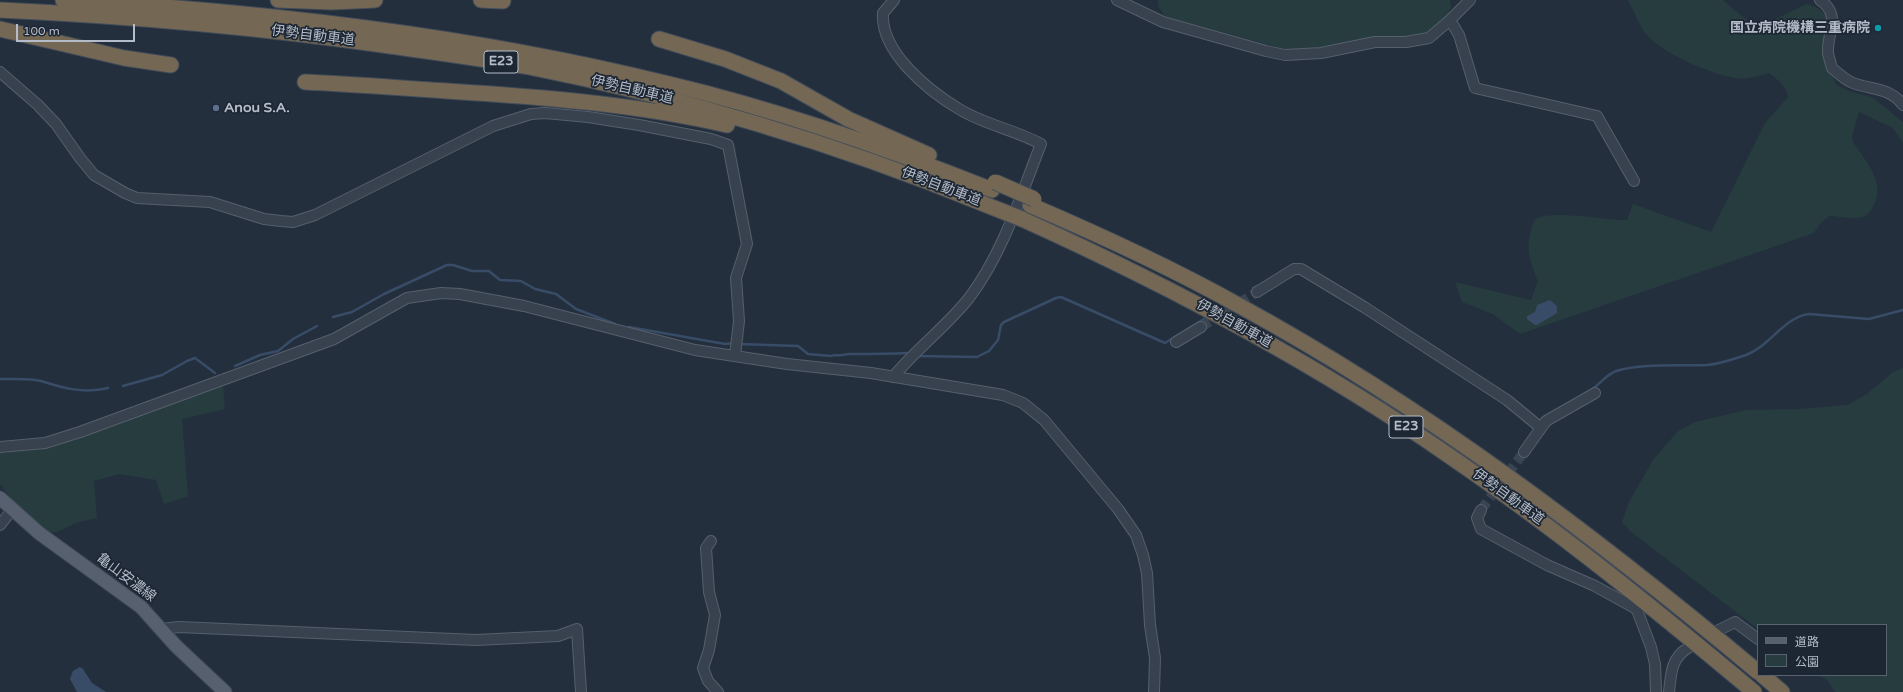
<!DOCTYPE html>
<meta charset="utf-8">
<style>
body{margin:0}
#map{position:relative;width:1903px;height:692px;overflow:hidden;background:#242f3e;font-family:"Varela Round","Noto Sans JP",sans-serif}
canvas{display:block}
.legend{position:absolute;left:1757px;top:624px;width:130px;height:52px;box-sizing:border-box;background:#1d2633;border:1px solid #59626f;margin:0;padding:5px 7px;list-style:none;font-size:12px;color:#b4bcc9}
.legend li{display:flex;align-items:center;gap:8px;height:20px}
.legend b{width:20px;border:1px solid #59626f}
.scale{position:absolute;left:16px;top:24px;width:119px;height:18px;box-sizing:border-box;border:2px solid #b4bcc9;border-top:0;padding-left:5px;font-size:12px;line-height:14px;white-space:nowrap;color:#b4bcc9;-webkit-text-stroke:3px #1d2633;paint-order:stroke}
</style>
<div id="map">
<canvas width="1903" height="692"></canvas>
<ul class="legend">
<li><b style="height:5px;background:#56606e"></b>道路</li>
<li><b style="height:11px;background:#263c3f"></b>公園</li>
</ul>
<div class="scale">100 m</div>
</div>
<script>
const ctx = document.querySelector('canvas').getContext('2d');
ctx.lineJoin = 'round';
function fill(path, color) {
  ctx.fillStyle = color;
  ctx.fill(path, 'evenodd');
}
function trace(path, color, width, dash) {
  ctx.strokeStyle = color;
  ctx.lineWidth = width;
  ctx.lineCap = dash ? 'butt' : 'round';
  ctx.setLineDash(dash || []);
  ctx.stroke(path);
}
function label(font, color, halo, rows, align = 'center') {
  ctx.font = font + ' "Varela Round","Noto Sans JP",sans-serif';
  ctx.lineWidth = 3.5;
  ctx.setLineDash([]);
  ctx.textBaseline = 'middle';
  ctx.strokeStyle = halo;
  ctx.fillStyle = color;
  for (const [text, x, y, turn = 0] of rows) {
    ctx.save();
    ctx.translate(x, y);
    ctx.rotate((+turn || 0) * Math.PI / 180);
    ctx.textAlign = isNaN(turn) ? turn : align;
    if (halo) ctx.strokeText(text, 0, 0);
    ctx.fillText(text, 0, 0);
    ctx.restore();
  }
}
fill(new Path2D(`
 M1158,0H1450L1451,7L1446,18L1432,31L1408,38L1372,39L1292,51L1165,17L1158,6Z
 M1628,0H1723L1756,28L1807,4C1817,7 1825,11 1827,21L1826,64L1837,85L1849,91L1872,97L1903,122V143L1893,128L1859,112L1852,136L1853,142C1865,160 1887,184 1873,206C1871,210 1868,215 1863,217C1855,220 1839,216 1829,216L1820,224L1814,233L1520,334L1493,314L1462,302L1455,282L1531,300L1538,281C1531,264 1525,250 1531,231C1532,226 1533,220 1538,218C1553,210 1607,220 1627,220L1633,204L1711,232L1765,123L1788,97C1786,86 1778,80 1769,73C1758,76 1746,80 1735,78C1711,74 1663,54 1647,35C1639,26 1634,11 1628,0Z
 M1903,368V692H1835L1828,681L1819,675H1886V625H1758V629L1630,531L1622,522L1629,502L1653,460L1678,431L1695,422L1746,410L1800,409L1847,405L1867,394L1893,372Z
 M223,385L225,409L182,419L188,496L164,504L156,480L119,474L94,481L97,518L76,523L57,532H46L18,508L0,484V453L43,449L80,438Z`), '#263c3f');
fill(new Path2D(`
 M1550,300L1557,306V313L1537,325H1535L1527,319V316L1535,312L1537,305Z
 M80,667L83,669L92,683L106,692H77L70,679L73,671Z`), '#394c67');
trace(new Path2D(`
 M1253,288L1261,284
 M333,317L352,312L384,294L447,265H453L472,271H489L500,280L521,281L535,289L556,294L576,309L615,324
 M629,327L725,344L735,343
 M739,344L798,346L808,354L831,356L835,355C840,356 844,354 850,354C869,354 888,354 907,353
 M917,356L977,357L989,351L998,340L1001,325L1004,322L1056,298L1061,297L1165,343L1207,317
 M235,366L260,355L278,351L293,339L317,326
 M0,379C11,379 31,378 41,381C63,388 84,394 108,388
 M123,386L162,375L187,361L195,358L215,373
 M1591,390C1600,384 1606,375 1616,371C1641,363 1680,366 1707,365C1720,364 1734,359 1746,355C1770,346 1784,317 1809,314L1869,319L1903,310`), '#394c67', 2.5);
trace(new Path2D(`
 M1201,327L1257,292
 M1481,510L1524,452`), '#3a4453', 10, [10, 5]);
const minor = new Path2D(`
 M1117,0L1163,22L1266,51L1285,55L1321,53L1375,42H1406L1429,38L1450,20L1470,0
 M1820,0C1842,16 1827,31 1828,53C1829,58 1831,64 1832,68C1839,74 1845,80 1853,83C1871,90 1890,87 1903,105
 M1450,20L1459,35L1475,88L1597,116L1634,181
 M0,72L38,105L56,124L80,158L94,175L125,193L137,198L210,202L264,219L281,221L293,222L315,215L493,126L531,114L545,113L588,117L639,125L711,139L728,145L747,244L736,278L739,321L735,356
 M1257,292L1294,269H1301L1364,307L1507,400L1541,428
 M1176,342L1201,327
 M893,377C916,349 946,327 969,298C1003,253 1020,197 1041,144C1015,130 983,124 959,109C929,91 880,52 883,13L894,0
 M0,447L45,443L80,432L334,339L407,298L441,293L460,294L524,306L695,350L787,364L871,373L1003,395L1023,403L1044,420L1118,509L1136,535L1143,555L1147,573L1150,625L1155,658L1154,692
 M1524,452L1546,421L1595,393
 M1481,510L1477,518L1481,529L1547,565L1595,586L1633,607L1637,610L1651,647L1655,664L1656,692
 M0,525L12,510
 M711,541L706,548L709,592L715,615L709,650L703,668L708,681L718,692
 M161,629L179,627L476,640L558,636L577,629L581,692
 M1719,630L1735,622L1758,639
 M1669,692C1671,674 1671,658 1688,648`);
const major = new Path2D(`
 M0,498L39,533L141,607L176,646L225,692`);
const highway = new Path2D(`
 M63,0C267,12 471,35 669,84C779,110 887,148 992,190
 M278,0L332,2L375,0
 M481,0L503,1
 M0,10C128,16 256,27 383,45C432,52 481,58 529,67C685,98 837,144 984,204
 M0,29L124,58L171,65
 M659,39L725,59L781,81L848,119L929,155
 M305,82C352,84 400,88 447,91C542,97 635,104 727,125
 M1030,205C1100,235 1170,267 1238,305C1425,407 1595,536 1758,672
 M1022,219C1170,286 1314,362 1448,455C1555,528 1655,609 1754,692
 M1762,675L1782,692`);
trace(minor, '#565f6c', 12);
trace(major, '#414a57', 15);
trace(highway, '#434c59', 17);
trace(minor, '#38414e', 10);
trace(major, '#56606e', 13);
trace(highway, '#746855', 15);
const highwayBridge = new Path2D(`
 M995,182L1034,199
 M984,204L1022,219`);
trace(highwayBridge, '#434c59', 17, []);
trace(highwayBridge, '#746855', 15);
for (const [x, y, r, color] of [
 [1878,28,4,"#0f9aa8"],
 [216,108,4,"#5c6f8a"]
]) {
  const dot = new Path2D();
  dot.arc(x, y, r, 0, 2 * Math.PI);
  ctx.fillStyle = color;
  ctx.fill(dot);
  trace(dot, '#1d2633', 1.5);
}
for (const [x, y, w] of [
 [501,62,34],
 [1406,427,34]
]) {
  const box = new Path2D();
  box.roundRect(x - w / 2, y - 11, w, 22, 3);
  ctx.fillStyle = '#1d2633';
  ctx.fill(box);
  trace(box, '#b4bcc9', 1);
}
label('bold 13px', '#b4bcc9', null, [
 ["E23",501,62],
 ["E23",1406,427]
]);
label('bold 14px', '#b4bcc9', '#1d2633', [
 ["国立病院機構三重病院",1870,28],
 ["Anou S.A.",224,108,"left"]
], 'right');
label('14px', '#b4bcc9', '#1d2633', [
 ["伊勢自動車道",313,36,7],
 ["伊勢自動車道",632,90,13],
 ["伊勢自動車道",941,187,21],
 ["伊勢自動車道",1234,324,29],
 ["伊勢自動車道",1508,497,36],
 ["亀山安濃線",126,578,37]
]);
</script>
